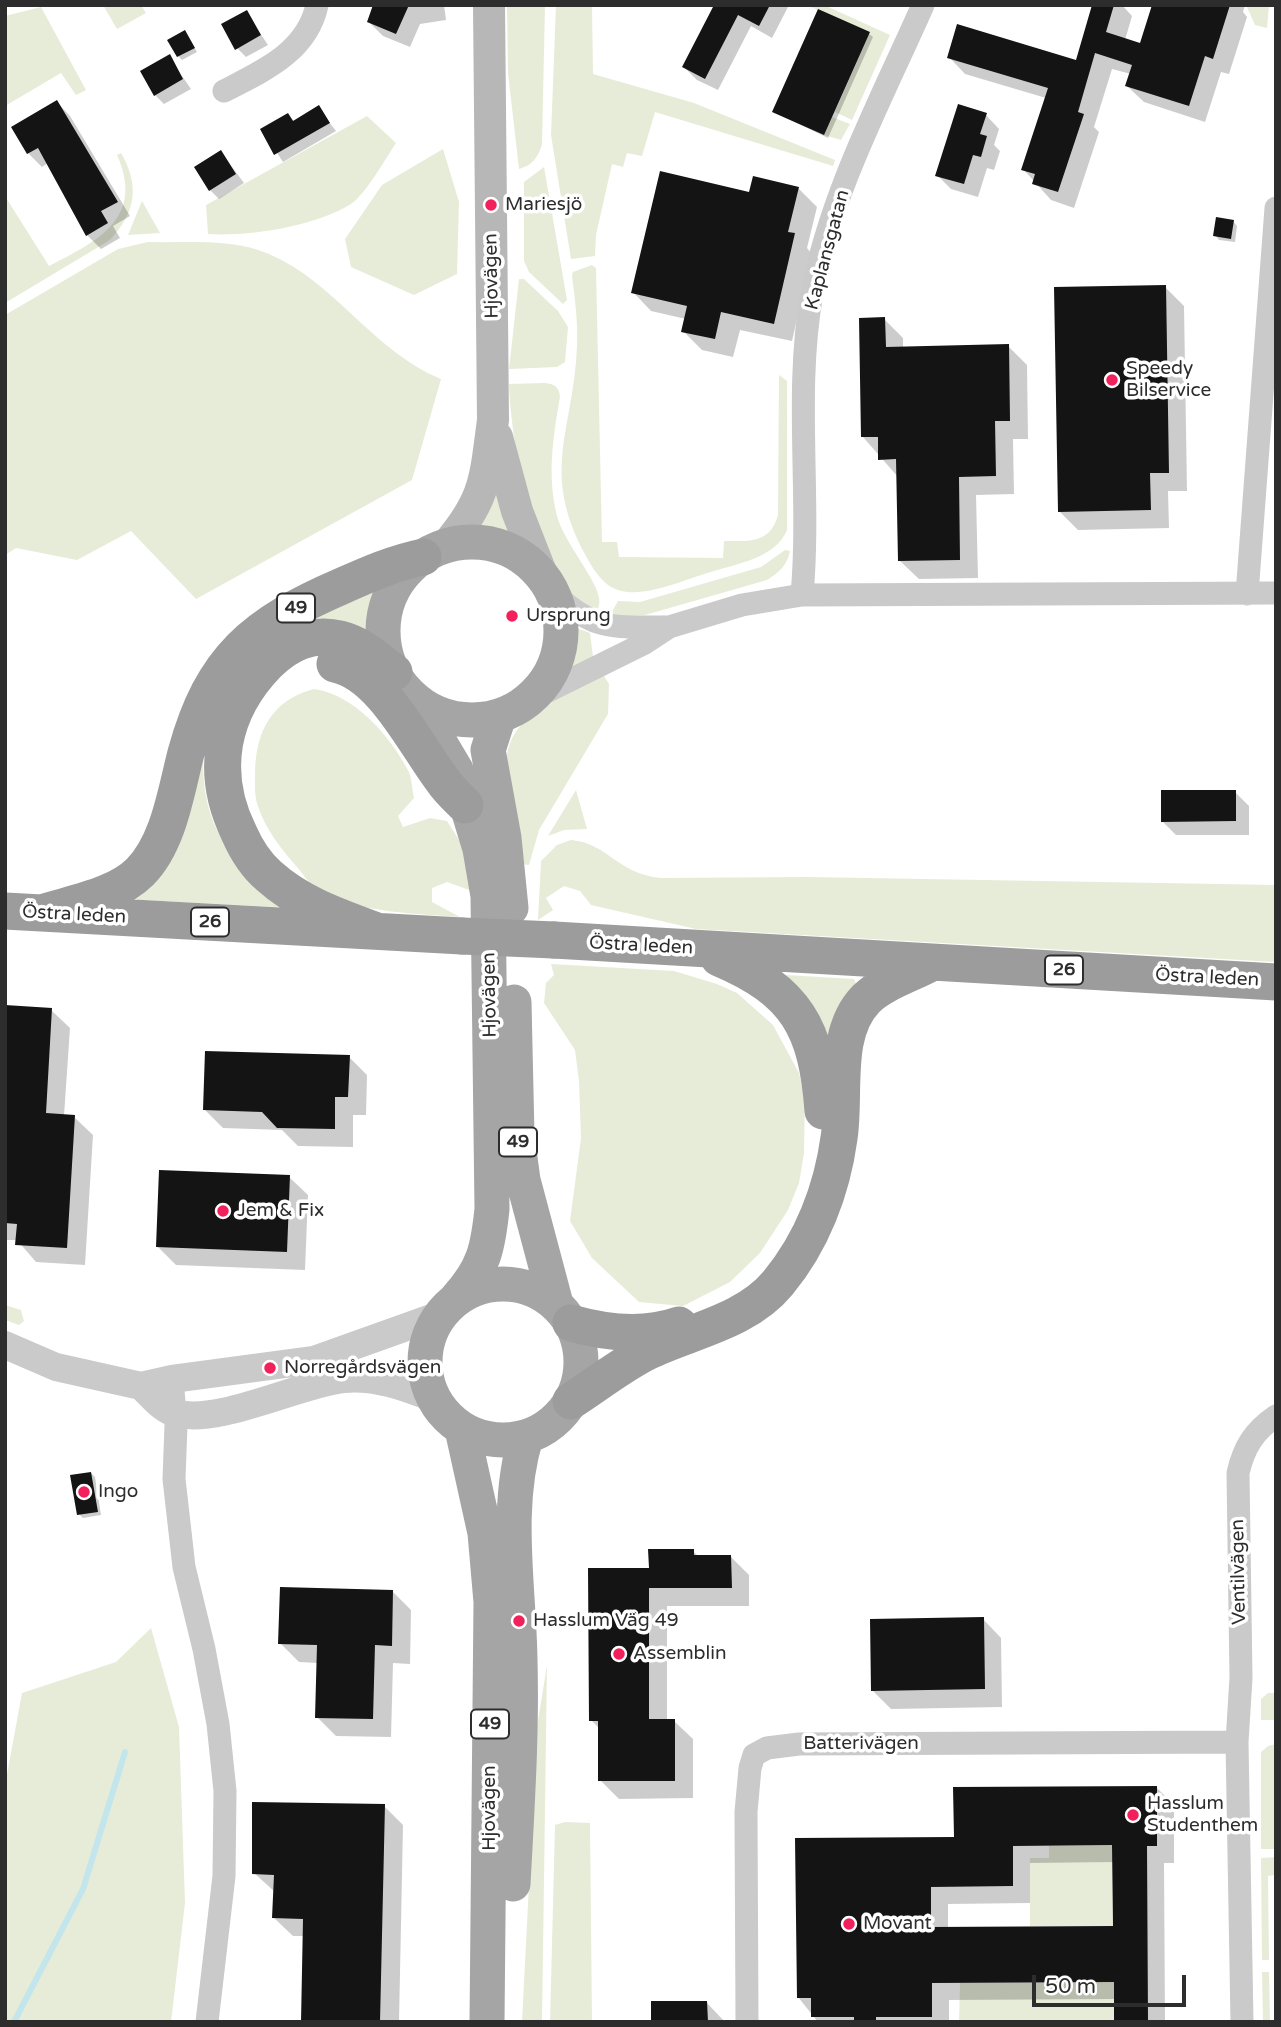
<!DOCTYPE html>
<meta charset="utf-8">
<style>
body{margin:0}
#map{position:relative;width:1281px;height:2027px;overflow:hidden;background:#fff;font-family:"Varela Round",sans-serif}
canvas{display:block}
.frame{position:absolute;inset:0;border:7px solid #2d2d2d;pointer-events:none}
.scale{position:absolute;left:1032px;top:1975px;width:154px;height:32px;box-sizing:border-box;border:4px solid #2d2d2d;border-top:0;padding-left:9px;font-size:21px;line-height:24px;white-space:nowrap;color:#2d2d2d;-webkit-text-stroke:5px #fff;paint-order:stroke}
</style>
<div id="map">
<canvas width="1281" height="2027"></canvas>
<div class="frame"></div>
<div class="scale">50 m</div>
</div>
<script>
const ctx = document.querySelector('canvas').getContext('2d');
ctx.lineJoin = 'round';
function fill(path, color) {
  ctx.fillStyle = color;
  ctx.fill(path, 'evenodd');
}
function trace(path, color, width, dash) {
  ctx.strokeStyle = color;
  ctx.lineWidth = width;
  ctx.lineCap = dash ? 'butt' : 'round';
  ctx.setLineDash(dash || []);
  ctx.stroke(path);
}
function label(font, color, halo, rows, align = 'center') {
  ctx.font = font + ' "Varela Round",sans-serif';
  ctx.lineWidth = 7;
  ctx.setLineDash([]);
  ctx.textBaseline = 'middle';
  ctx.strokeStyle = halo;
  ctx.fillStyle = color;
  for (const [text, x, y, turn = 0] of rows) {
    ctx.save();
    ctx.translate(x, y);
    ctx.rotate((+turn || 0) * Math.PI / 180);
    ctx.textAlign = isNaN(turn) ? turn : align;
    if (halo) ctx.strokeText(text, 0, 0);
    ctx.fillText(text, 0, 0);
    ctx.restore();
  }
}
fill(new Path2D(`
 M103,5H141L146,13L117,29Z
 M507,5H545L542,145C537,158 533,165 519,169L508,73Z
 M556,5H592L593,74L694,103L835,160L833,166L655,112L642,156L627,153L623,167L612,164L596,235L595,256L571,259L551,135Z
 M806,5H824L890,35L852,120L835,112L870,32Z
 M1246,5H1269L1267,28L1255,25Z
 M41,7L86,90L76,95L61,73L5,106V16Z
 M367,116L396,143C386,158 365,195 351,204C316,226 249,237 208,234L206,205Z
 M832,117L850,124L841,140L824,135Z
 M443,149L459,202L457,274L414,295L351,267L345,239L382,185Z
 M121,153C140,186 136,212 110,240L5,303V196L49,266C98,241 145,218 117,155Z
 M544,167L567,300L563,304L529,272L524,261V182Z
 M142,201L160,233L128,235Z
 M148,242C187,243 232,238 269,254C335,282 374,352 441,379L412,480L196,599L131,531L77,560L16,548L5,555V315L118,249Z
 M592,265L596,268L602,542H617L619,557L723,558L724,541C749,541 770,544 778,515L779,375L787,381V530C776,558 736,564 711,572C686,579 655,594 628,592C607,591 595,573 586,556C539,470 574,431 577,345C578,322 575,299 572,276L573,272Z
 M519,279H524L558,311L568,327L565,362L557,367L509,369Z
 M545,383C555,384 559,387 560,397C553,437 547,475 557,516C564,542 597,580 599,598C600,603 598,609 597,614C590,609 581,605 575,599C531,557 511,442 509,384Z
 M497,467L518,540L476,530Z
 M785,550L790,551C787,565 780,572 767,580L645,615L609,617L618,601L640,602L761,567Z
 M388,578L374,619V640C346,624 323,622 293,631C212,655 184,759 217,830C234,865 261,890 294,908L122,899L151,876L163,859C194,776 200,679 281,627C313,605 352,593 388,578Z
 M574,627L590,633L593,657L567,670Z
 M602,673L609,684L608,714L539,830L529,865L521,864C500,742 484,733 602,673Z
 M314,689C355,695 389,735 408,770C412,778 412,789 414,798L398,816L403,827L430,818L447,821L466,851L475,892L447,882L432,888V902L460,917C418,914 360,912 323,894C313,890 304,875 297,867C282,850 266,830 259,809C254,798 255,784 255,772C256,731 272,700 314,689Z
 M576,790L587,829L564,830L548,836Z
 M571,840C608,843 617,874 661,878L808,877L1276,885V962L696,929L591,905L580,891L564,886L546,898L553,910L538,920L541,861L557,845Z
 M551,964L674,971L717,984L737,993L773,1025L799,1073L805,1100L804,1153L799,1183L788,1210L760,1253L730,1282L683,1306L639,1302L592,1258L570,1221L581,1138L579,1081L575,1050L544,1003L546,983L554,975Z
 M786,975L854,979L857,986L834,1066L783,979Z
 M5,1305L21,1310L24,1321L19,1325L5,1320Z
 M151,1628L179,1727L185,1903L171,2022H5V1785L22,1693L116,1662Z
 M547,1665L542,2022H522L537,1727Z
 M1268,1693H1276V1720H1261V1699Z
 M1276,1744V1849H1261V1752L1268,1746Z
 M565,1822L590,1823L592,2022H550L555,1825Z
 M1112,1845L1113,1926H1030V1858H1049V1846Z
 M1276,1857V1875L1268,1876L1269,1960H1262L1261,1858Z
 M1262,1972H1269L1270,2022H1263Z
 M1114,1982V2022H959L960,1983Z`), '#e7ecd8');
fill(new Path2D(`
 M375,5H444L446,20L420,24L410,47L383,36L369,22Z
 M716,5L788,7L772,38L751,26L718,90L697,80L684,67Z
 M1096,5H1122L1132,16L1125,40L1141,45L1153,5H1245L1243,12L1247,17L1229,74L1221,72L1205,122L1144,102L1127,86L1131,74L1112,69L1094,127L1099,132L1074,208L1051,200L1023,169L1046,98L965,74L949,57L1077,62Z
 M246,12L268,45L246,57L237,48Z
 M185,32L197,52L182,60L178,56Z
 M869,34L873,37L828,138L774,112Z
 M169,57L191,89L164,104L155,95Z
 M57,102L70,116L130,216L113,226L120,238L101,249L87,235L48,163L42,167L28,153Z
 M318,108L336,131L283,162L262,130L288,115L295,122Z
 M986,115L999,129L994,145L1000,151L994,170L987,168L978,197L951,189L937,175Z
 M221,152L244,183L219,199L210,190Z
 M798,188L817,207L807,248L812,254L792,341L740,330L733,357L702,350L683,331L686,319L651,311L633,292L751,194Z
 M1233,221L1237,226L1235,242L1219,240L1215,235Z
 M1165,287L1184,306L1187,491H1168L1169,528L1078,530L1059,511Z
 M884,319L903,338V348L1008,346L1027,365L1028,439H1013L1014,494L976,495L978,578L919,579L900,561L898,477L863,437Z
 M1235,792L1249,806V835H1176L1162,821Z
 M5,1007L51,1010L70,1028L64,1116L74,1117L93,1135L85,1265L36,1262L17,1240H5Z
 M349,1057L367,1075L366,1115H353V1147L298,1146L282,1130L223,1128L204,1109Z
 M289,1177L308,1195L305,1270L176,1265L158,1247Z
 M91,1473L95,1477L101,1515L83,1518L79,1514Z
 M693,1551L699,1557L730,1556L749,1575V1606H667V1721H674L693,1739V1798L619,1799L600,1780V1729L591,1720L650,1569Z
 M392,1591L411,1610L410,1664L393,1663L391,1737L336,1736L317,1717L318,1663L299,1662L280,1643Z
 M983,1619L1001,1638L1002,1707L891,1709L872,1690Z
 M1156,1787L1174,1805V1863H1164L1165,2022H1116V1999L949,2000V2022H818L798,1997L955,1838ZM1114,1862L1115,1927L948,1929V1904L1030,1903V1863Z
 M384,1806L403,1825L399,2022H303L304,1936H293L274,1918L275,1892L254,1873Z
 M707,2003L725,2022H653Z`), '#0003');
trace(new Path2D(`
 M14,2022L83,1889L125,1752`), '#c3e6ed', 6);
fill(new Path2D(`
 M373,5H409L396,34L367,22Z
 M714,5H770L759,26L738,15L705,79L682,67Z
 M1092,5H1114L1106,32L1140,43L1152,5H1230L1213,59L1205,56L1189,106L1125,86L1132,65L1095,53L1078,112L1084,114L1058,192L1032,184L1035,174L1021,170L1048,88L947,58L957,24L1076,60Z
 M818,9L870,32L824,135L772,112Z
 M247,10L261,35L235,50L221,24Z
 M185,30L195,48L177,57L167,40Z
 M170,54L183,79L154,96L140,71Z
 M57,100L118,202L101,211L108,223L86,236L38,148L27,154L11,127Z
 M958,104L987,113L980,134L987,136L981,157L973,155L964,184L935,176Z
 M319,105L330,123L274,155L260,129L288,113L293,121Z
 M221,150L236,174L209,191L194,167Z
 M660,171L749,192L753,176L799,187L788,232L795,233L774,324L721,312L715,339L681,332L687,306L631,293Z
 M1216,217L1234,220L1231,239L1213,236Z
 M1166,285L1169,473H1150L1151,510L1058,512L1054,287Z
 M885,317L886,347L1009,344L1010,421H995L996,476L959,477L960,560L898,561L896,459L878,460V437H861L859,318Z
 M1161,790H1236V821L1161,822Z
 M5,1005L52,1008L46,1113L75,1115L67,1248L15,1245L17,1224L5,1223Z
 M205,1051L350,1055L348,1097H335V1129L277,1128L262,1112L203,1110Z
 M159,1170L290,1175L287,1252L156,1247Z
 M91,1472L98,1512L77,1515L70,1475Z
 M648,1549H694V1555H731L732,1588H649V1719H675V1781H598V1721H589L588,1568H649Z
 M280,1587L393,1590L392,1646L375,1645L373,1719L315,1718L317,1645L278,1644Z
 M984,1617L985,1689L871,1691L870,1619Z
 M1157,1786V1846H1147L1148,2022H1114V1982L932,1983V2017H876V2022H854V2017H811V1998H797L795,1838L954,1837L953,1787ZM1112,1845L1113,1926L931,1927V1887L1013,1886V1846Z
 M252,1802L385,1804L380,2022H301L303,1919L272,1918L274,1875L252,1874Z
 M651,2001H707L708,2022H651Z`), '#141414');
trace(new Path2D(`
 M224,91C263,71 307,52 317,5
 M552,592C597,633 612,626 669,627
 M1247,594L1276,208
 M802,595C811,495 794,392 812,293C831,192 882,98 923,5
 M528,701L643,644L669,627L742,605L802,595L1276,593
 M172,1379L176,1425L174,1479L184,1567L204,1649L218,1724L225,1791L224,1876L207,2022
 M747,2022L746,1812L750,1768L754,1755L767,1748L799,1744L1237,1742
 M1242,2022L1237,1742L1241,1678L1238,1473C1244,1447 1254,1431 1276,1416`), '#cacaca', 23);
trace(new Path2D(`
 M5,1345L56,1367L141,1386L172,1379L314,1360L440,1315
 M141,1386C151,1395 162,1410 175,1413C217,1426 301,1383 344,1379C375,1376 405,1387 433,1398`), '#cacaca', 28);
trace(new Path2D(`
 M497,437L517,511L542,575
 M446,546C486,499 485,480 493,420L489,5`), '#b7b7b7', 32);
trace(new Path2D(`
 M383 631a89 89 0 1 1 178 0a89 89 0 1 1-178 0Z
 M414,699L456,770L480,849L488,896L492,1209C488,1248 484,1268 457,1298
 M499,716L488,750L504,838L511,908
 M514,1002L517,1136L523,1180L556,1304
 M425 1362a78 78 0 1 1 156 0a78 78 0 1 1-156 0Z
 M462,1429L485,1533L491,1602L487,2022
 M513,1884C517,1809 522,1735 520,1660C519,1587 504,1508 526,1437`), '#a5a5a5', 35);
trace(new Path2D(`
 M335,664C382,673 416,746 443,781C449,790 457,797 465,805
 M5,911L462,936
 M42,913C73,903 116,896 140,872C169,843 176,791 186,753C212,658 254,624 342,586C369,574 394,563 423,557
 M377,931C339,917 300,904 269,876C255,864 246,849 239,833C209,772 221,711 268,663C288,644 311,632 340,639C361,644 378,660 394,672
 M554,940L1276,982
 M719,958C797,991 817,1028 823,1111
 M571,1323C606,1333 644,1337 679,1325
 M571,1401C596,1385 621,1365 647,1352C690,1331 746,1322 778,1283C812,1242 832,1190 839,1138C846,1094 832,1034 866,999C882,983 911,974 931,963`), '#9c9c9c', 37);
trace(new Path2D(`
 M462,936L554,940`), '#9c9c9c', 37);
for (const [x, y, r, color] of [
 [491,205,7,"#f2215c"],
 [1112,380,7,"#f2215c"],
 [512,616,7,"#f2215c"],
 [223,1211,7,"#f2215c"],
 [270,1368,7,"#f2215c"],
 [84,1492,7,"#f2215c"],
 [519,1621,7,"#f2215c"],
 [619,1654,7,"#f2215c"],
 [1133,1815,7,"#f2215c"],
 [849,1924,7,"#f2215c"]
]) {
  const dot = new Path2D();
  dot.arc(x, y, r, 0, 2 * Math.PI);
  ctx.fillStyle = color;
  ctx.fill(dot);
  trace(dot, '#fff', 2.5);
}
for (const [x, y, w] of [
 [296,608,38],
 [210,922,38],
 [1064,970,38],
 [518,1142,38],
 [490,1724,38]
]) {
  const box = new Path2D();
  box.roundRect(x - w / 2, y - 14.5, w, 29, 5);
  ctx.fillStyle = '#fff';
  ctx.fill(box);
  trace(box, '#2d2d2d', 2);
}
label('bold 18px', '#2d2d2d', null, [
 ["49",296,608],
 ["26",210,922],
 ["26",1064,970],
 ["49",518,1142],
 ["49",490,1724]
]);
label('19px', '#2d2d2d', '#fff', [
 ["Mariesjö",505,205],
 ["Speedy",1126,369],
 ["Bilservice",1126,391],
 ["Ursprung",526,616],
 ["Jem & Fix",237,1211],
 ["Norregårdsvägen",284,1368],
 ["Ingo",98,1492],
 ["Hasslum Väg 49",533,1621],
 ["Assemblin",633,1654],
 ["Hasslum",1147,1804],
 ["Studenthem",1147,1826],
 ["Movant",863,1924]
], 'left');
label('19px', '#2d2d2d', '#fff', [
 ["Kaplansgatan",828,250,-75],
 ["Hjovägen",492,276,-91],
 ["Östra leden",74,915,3],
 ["Östra leden",641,946,3],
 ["Östra leden",1207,978,3],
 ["Hjovägen",490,995,-91],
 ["Ventilvägen",1239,1572,-91],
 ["Batterivägen",861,1744],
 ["Hjovägen",490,1808,-90]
]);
</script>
